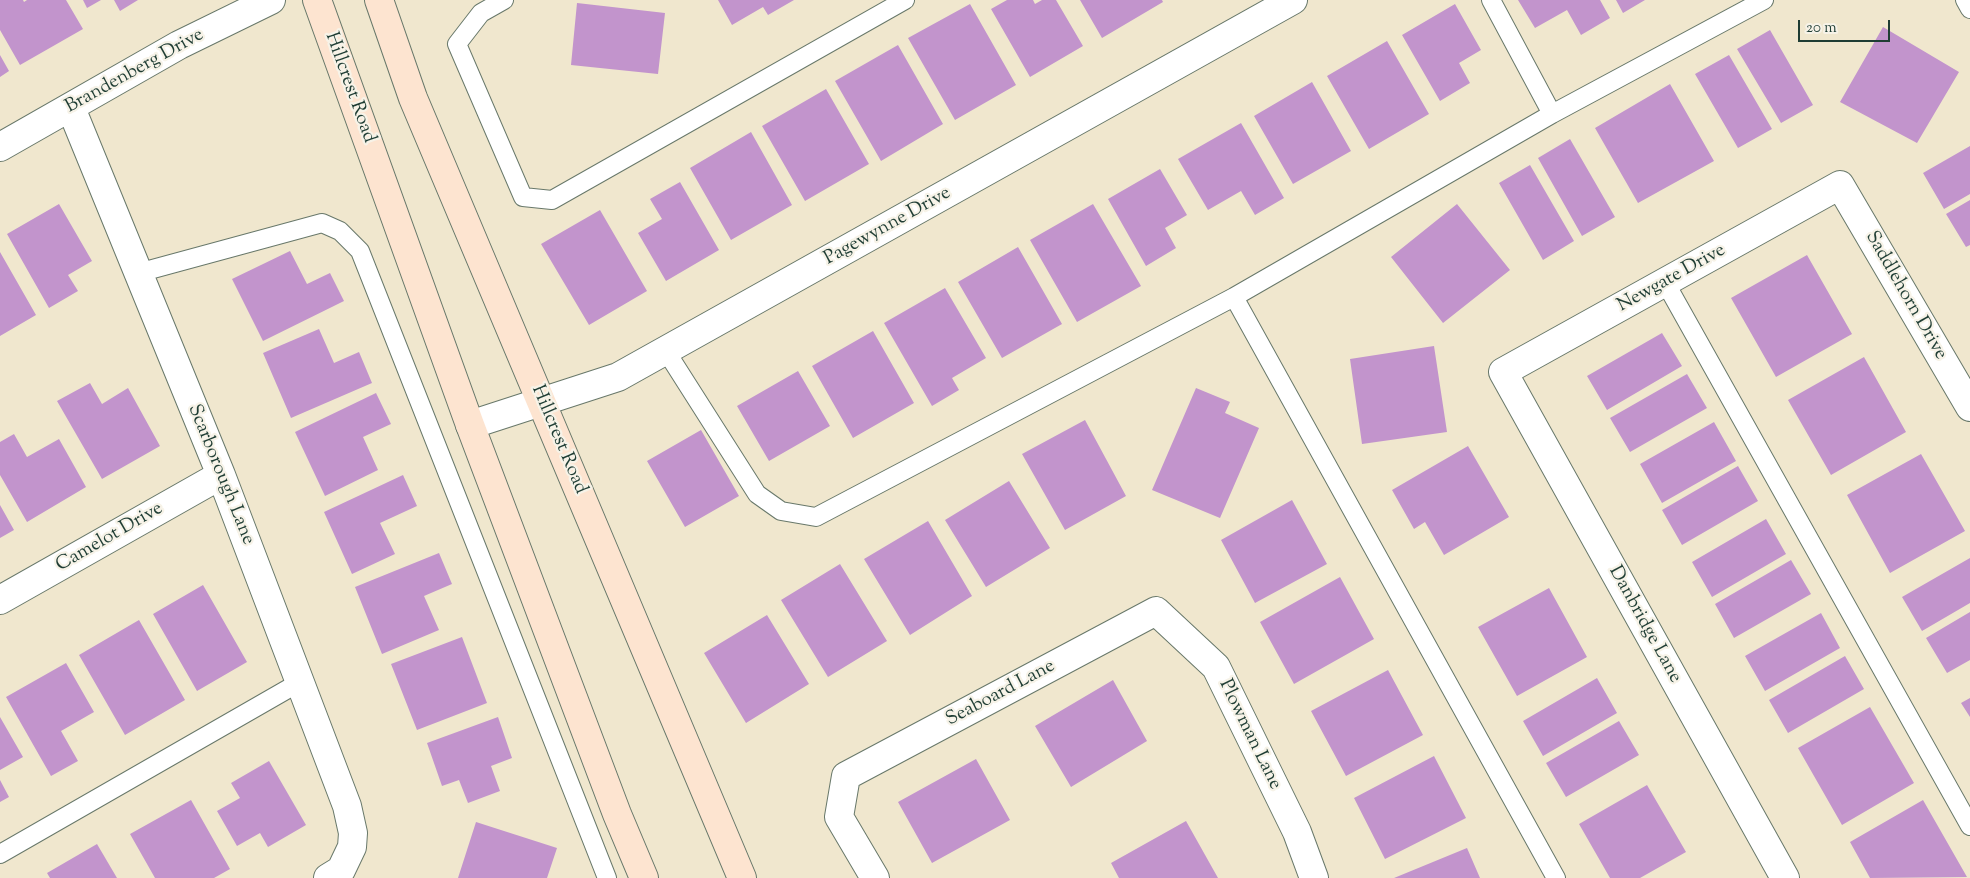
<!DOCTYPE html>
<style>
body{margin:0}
#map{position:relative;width:1970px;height:878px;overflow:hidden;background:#f0e7ce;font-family:"Sorts Mill Goudy",serif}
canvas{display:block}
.scale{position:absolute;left:1798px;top:20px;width:92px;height:22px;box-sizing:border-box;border:2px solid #1f3d34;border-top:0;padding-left:6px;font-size:15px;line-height:18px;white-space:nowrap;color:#1f3d34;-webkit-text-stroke:4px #f7f3e8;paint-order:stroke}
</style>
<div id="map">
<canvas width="1970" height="878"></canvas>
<div class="scale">20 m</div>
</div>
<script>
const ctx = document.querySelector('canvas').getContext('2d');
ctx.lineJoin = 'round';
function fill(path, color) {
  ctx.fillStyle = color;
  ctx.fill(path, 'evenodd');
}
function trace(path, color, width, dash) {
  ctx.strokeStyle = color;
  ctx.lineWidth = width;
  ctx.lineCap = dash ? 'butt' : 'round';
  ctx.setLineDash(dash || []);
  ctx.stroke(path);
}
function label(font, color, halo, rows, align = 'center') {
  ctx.font = font + ' "Sorts Mill Goudy",serif';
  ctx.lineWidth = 4.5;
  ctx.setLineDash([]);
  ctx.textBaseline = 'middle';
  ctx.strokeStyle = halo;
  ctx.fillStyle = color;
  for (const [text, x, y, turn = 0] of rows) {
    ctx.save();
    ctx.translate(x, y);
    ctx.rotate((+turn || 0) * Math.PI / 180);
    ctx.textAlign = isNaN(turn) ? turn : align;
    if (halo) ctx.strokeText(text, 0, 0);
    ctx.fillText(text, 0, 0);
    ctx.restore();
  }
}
fill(new Path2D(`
 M0,0H23L24,2L27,0H66L83,29L20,65L0,30Z
 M83,0H101L87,8Z
 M114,0H138L120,11Z
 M718,0H794L768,15L763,7L732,25Z
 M1007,0H1033L1035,4L1042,0H1056L1083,46L1030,77L991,9Z
 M1080,0H1162L1163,2L1102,38Z
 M1518,0H1600L1610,18L1581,35L1567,10L1535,28Z
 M1616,0H1645L1623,13Z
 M577,3L665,13L658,74L571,65Z
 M970,4L1016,85L955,120L908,38Z
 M1455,4L1481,50L1459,63L1470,83L1440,101L1402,35Z
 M1883,27L1959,72L1917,143L1840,102Z
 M1770,30L1813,105L1781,123L1737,49Z
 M1387,41L1429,114L1369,149L1327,76Z
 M898,45L943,124L881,161L835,81Z
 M0,55L9,71L0,77Z
 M1729,55L1772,129L1738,148L1695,74Z
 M1312,82L1351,151L1293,184L1254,116Z
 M1670,84L1714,161L1638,203L1595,128Z
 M826,89L869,164L805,201L762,126Z
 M1241,123L1284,198L1255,215L1241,191L1208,210L1178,159Z
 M751,132L792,205L731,240L690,168Z
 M1570,139L1615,217L1582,236L1538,158Z
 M1970,146V194L1944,209L1923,173Z
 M1530,165L1574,241L1543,260L1499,183Z
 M1160,169L1187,215L1165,228L1176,248L1146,266L1108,199Z
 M680,182L719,250L666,281L638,233L662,219L650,199Z
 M1970,200V245L1966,247L1946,214Z
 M59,204L92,261L68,275L78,291L49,308L7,234Z
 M1093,204L1141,286L1077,322L1030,240Z
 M1457,204L1510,270L1443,323L1391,257Z
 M600,210L647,291L589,325L541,244Z
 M1018,247L1062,324L1002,358L958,282Z
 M290,251L307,284L330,273L344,301L263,341L232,279Z
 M0,252L36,315L0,336Z
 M1807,255L1852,334L1776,377L1731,298Z
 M945,288L986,358L952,378L959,390L932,406L884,323Z
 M319,329L334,363L359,352L372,383L291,418L263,353Z
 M873,331L914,403L853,438L812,366Z
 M1662,333L1682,366L1607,410L1587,376Z
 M1434,346L1447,432L1362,444L1350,359Z
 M1864,357L1906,432L1831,475L1788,400Z
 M798,371L830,426L769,461L737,406Z
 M1687,374L1707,408L1630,452L1610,418Z
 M90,383L102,404L128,388L160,446L102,479L57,401Z
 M1196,388L1230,402L1225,413L1259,428L1220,518L1152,490Z
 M376,393L391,424L363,437L378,470L325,496L295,432Z
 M1085,420L1126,496L1065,530L1022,454Z
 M1714,422L1736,461L1662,503L1640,464Z
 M701,430L739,496L685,527L647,461Z
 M14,434L27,457L59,439L86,487L27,522L0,475V442Z
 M1468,446L1509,517L1444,555L1425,522L1414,529L1392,490Z
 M1921,454L1965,531L1890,573L1847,495Z
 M1738,466L1758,501L1682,545L1662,510Z
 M403,475L417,506L380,523L395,554L352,574L324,512Z
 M1009,481L1050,548L986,587L945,520Z
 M1292,500L1327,564L1255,603L1221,540Z
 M0,505L14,530L0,538Z
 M1766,519L1786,554L1712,597L1692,562Z
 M928,521L972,596L910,635L864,559Z
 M439,553L452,584L424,596L439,630L382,654L355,587Z
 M1970,558V603L1922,631L1902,597Z
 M1791,560L1811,594L1734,638L1715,604Z
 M840,564L887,641L828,677L781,600Z
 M1340,577L1374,639L1294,684L1260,622Z
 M203,585L247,662L197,691L153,614Z
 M1549,588L1587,657L1517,696L1478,627Z
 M1970,612V660L1947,673L1926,638Z
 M1821,613L1840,648L1765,691L1745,656Z
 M767,615L809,684L746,723L704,653Z
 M139,620L185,700L125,735L79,655Z
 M462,637L487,703L417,730L391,664Z
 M1845,656L1864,689L1788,733L1769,700Z
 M66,663L94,712L61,731L78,761L51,776L6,697Z
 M1388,670L1423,735L1346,776L1311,711Z
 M1597,678L1617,713L1543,756L1523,721Z
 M1113,680L1147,741L1071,787L1035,726Z
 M1970,698V717L1961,703Z
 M1870,707L1914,783L1842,825L1798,748Z
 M0,717L23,757L0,770Z
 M498,717L512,758L491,766L500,791L468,803L459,780L442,786L427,743Z
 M1619,721L1639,755L1566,797L1546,763Z
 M1434,756L1466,818L1385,859L1354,798Z
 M976,759L1010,820L932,863L898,802Z
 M269,761L306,825L268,847L260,833L237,846L217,811L240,798L231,783Z
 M0,780L9,797L0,802Z
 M1647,785L1686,852L1640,878H1610L1579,824Z
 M191,800L230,869L214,878H155L130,834Z
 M1923,800L1967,877L1870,878L1850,842Z
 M1186,821L1218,878H1119L1111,863Z
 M476,822L557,848L547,878H458Z
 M97,844L117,878H50L47,873Z
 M1467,848L1480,878H1394Z`), '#c294cc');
const service = new Path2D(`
 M504,0L481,13L457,44L523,197L552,200L905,0
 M1491,0L1552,114
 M1965,0L1970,9
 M138,273L322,223L340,231L360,251L607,878
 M1665,282L1970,826
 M1234,297L1556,878
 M666,351L757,494L781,511L816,517L1234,297L1552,114L1764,0
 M0,854L300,682`);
const minor = new Path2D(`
 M71,108L221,475L347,806L353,833L352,847L341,870L328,878
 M0,147L179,45L271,0
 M470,425L618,377L1293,0
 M0,600L221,475
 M875,878L839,817L846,776L1156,611L1216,667L1297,832L1314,878
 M1785,878L1503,372L1840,185L1970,407`);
const secondary = new Path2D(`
 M317,0L470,425L617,814L644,878
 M379,0L413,98L742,878`);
trace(service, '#68786a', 20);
trace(minor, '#68786a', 30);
trace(secondary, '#68786a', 30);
trace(service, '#fff', 18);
trace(minor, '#fff', 28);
trace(secondary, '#fde4d0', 28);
label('19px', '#1f3d34', '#f7f3e8', [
 ["Brandenberg Drive",135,72,-29],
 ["Hillcrest Road",349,88,70],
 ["Pagewynne Drive",888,227,-29],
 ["Newgate Drive",1672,279,-29],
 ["Saddlehorn Drive",1905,296,60],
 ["Hillcrest Road",558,440,67],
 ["Scarborough Lane",220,475,68],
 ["Camelot Drive",110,538,-30],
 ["Danbridge Lane",1644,625,61],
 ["Seaboard Lane",1001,694,-28],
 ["Plowman Lane",1249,735,64]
]);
</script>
